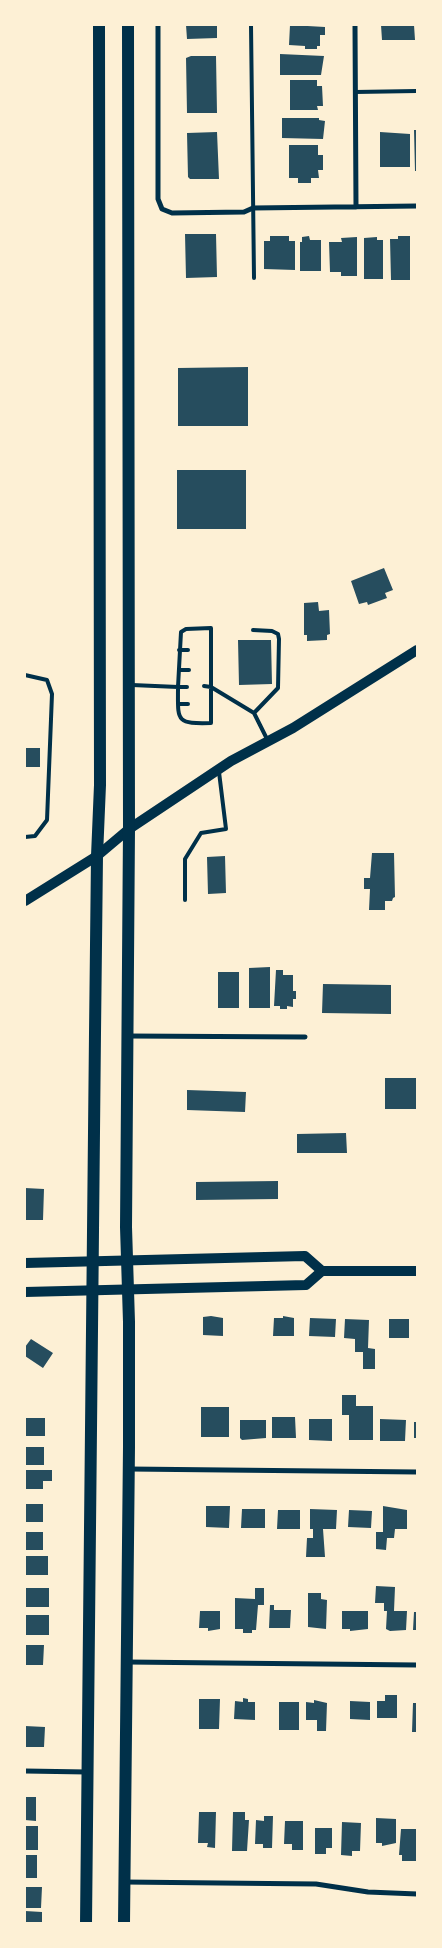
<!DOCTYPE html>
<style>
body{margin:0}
#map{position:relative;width:442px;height:1948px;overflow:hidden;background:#fdf0d5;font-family:"DM Sans",sans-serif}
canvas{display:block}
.frame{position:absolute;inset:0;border:26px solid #fdf0d5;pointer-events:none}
</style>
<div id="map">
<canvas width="442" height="1948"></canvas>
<div class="frame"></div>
</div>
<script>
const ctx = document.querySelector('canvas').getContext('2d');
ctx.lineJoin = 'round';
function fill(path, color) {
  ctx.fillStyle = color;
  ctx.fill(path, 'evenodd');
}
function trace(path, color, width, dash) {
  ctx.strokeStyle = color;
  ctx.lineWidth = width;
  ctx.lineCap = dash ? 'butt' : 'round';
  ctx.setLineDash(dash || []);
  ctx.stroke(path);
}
fill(new Path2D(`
 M186,25H217V38L187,39Z
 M290,25L325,27V35H320V46H317V49H305V46L289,45Z
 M381,25H414L415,40H382Z
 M280,54L324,56L321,75H280Z
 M191,56H216L217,113H187L186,58Z
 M290,80H317V86H322L323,106H317L318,110H290Z
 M282,118H319V120L325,121L323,139L282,138Z
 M414,130H417V171H415Z
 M217,132L219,179H190L188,177L187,133Z
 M380,132L410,134V167H380Z
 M289,145H318V155H323V170H318L319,178H311V183H298V178H289Z
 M185,234H216L217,277L186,278Z
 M270,236H289V241H295V270L264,269V241H270Z
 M309,236L310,240H321V271H300V242H302V237Z
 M398,236H410V280H391L390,239H398Z
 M357,237V276H341V272H330L329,242H342L341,238Z
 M377,237V240H383V279H364V238Z
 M248,367V426H178V368Z
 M177,470H246V529H177Z
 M384,568L393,590L385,593L387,598L368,605L367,602L359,604L351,581Z
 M318,602L319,611L329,610L330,634L327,635V640L307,641V635H304V603Z
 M238,640H271L272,684L239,685Z
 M25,748H40V767H25Z
 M372,853H394L395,897L393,898L392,901H385V910H369L370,889H364V878H370Z
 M225,856L226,893L208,894L207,857Z
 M270,967V1008H249V968Z
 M276,970H283V975H293V991H296V999H293V1007L287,1006V1009H280V1006H274Z
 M218,972H239V1008H218Z
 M323,984L391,985V1014L322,1013Z
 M385,1078H417V1109H385Z
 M187,1090L246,1092L245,1112L187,1110Z
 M346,1133L347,1153H297V1134Z
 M278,1181V1199L196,1200V1182Z
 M25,1188L44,1189L43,1220H25Z
 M211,1316L223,1318V1336L203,1335V1317Z
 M283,1316L294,1318V1336H273L274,1318H283Z
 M310,1318L336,1319L335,1337L309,1336Z
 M345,1319L369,1320L368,1348L375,1349V1369H363V1352H355V1339L344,1338Z
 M389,1319H409V1338H389Z
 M31,1339L53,1353L43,1368L25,1356V1347Z
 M342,1395H356V1406H373V1440H349V1415H342Z
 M201,1407H229V1437H201Z
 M272,1417H295L296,1438H272Z
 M25,1418H45V1436H25Z
 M309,1419H332V1441L309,1440Z
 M380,1419L406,1420L405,1441H380Z
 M240,1420H266V1438L242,1440L240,1438Z
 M414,1422H417V1438H414Z
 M25,1447H44V1465H25Z
 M25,1470H52V1481H43V1489H25Z
 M25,1504H43V1522H25Z
 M206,1506H230L229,1528L206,1527Z
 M383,1506L407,1510V1529H395L394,1538H387L386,1550L376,1549V1532H383Z
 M242,1509H265V1528H241Z
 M310,1509L337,1510L336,1529H323L325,1557H306L307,1538H313V1529H310Z
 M278,1510H300V1529H277Z
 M349,1510L372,1511L371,1528L348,1527Z
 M25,1532H43V1550H25Z
 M25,1556H48V1575H25Z
 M376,1586L395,1587L394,1611H407L406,1630L390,1631L386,1629L387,1611H384V1603H375Z
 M25,1588H49V1607H25Z
 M255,1588H264V1605H258L256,1630H252V1633H243V1629H235V1598L255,1599Z
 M308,1593H321V1599L327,1600L326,1629L308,1627Z
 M270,1605H274V1610H291L290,1628H269Z
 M200,1611H220V1629L208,1631V1628H199Z
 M342,1611H368V1629L350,1631V1629H342Z
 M414,1612H417V1630H413Z
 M25,1615H49V1635H25Z
 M25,1645H44L43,1665H25Z
 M385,1695H397V1718H377V1701H385Z
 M243,1698L248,1699V1702H255V1720L234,1719L235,1701L243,1702Z
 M199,1699H220L219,1729H199Z
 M314,1700L327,1703L326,1731H317V1720H306V1702L314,1703Z
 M350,1701L370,1702V1720L350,1719Z
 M279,1702H299V1730H279Z
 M413,1703H417V1732H412Z
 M25,1726L45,1727L44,1747H25Z
 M25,1797H36V1821L25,1820Z
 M199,1812H216L215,1848L207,1847L208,1843H198Z
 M233,1812H245V1820H249L247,1851H232Z
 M264,1816H273L272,1848H263V1844H255L256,1820L264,1821Z
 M376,1818L396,1819V1843L382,1846V1843H376Z
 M285,1821H303V1850H292V1844H284Z
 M342,1822L361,1823L360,1851H352V1856L341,1855Z
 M25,1826H38V1850H25Z
 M315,1828H332V1848H326V1854H315Z
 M401,1829H417L416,1861H402V1855H399Z
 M25,1855H37V1878H25Z
 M25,1887H42L41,1908H25Z
 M25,1911L42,1912V1923H25Z`), '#264d5e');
trace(new Path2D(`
 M251,25L254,278
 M355,92L417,91
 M253,630L272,631L278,634L279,639L278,688L254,713
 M179,650H188
 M179,670H189
 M25,675L47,680L52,694L47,820L35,836L25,837
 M132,685L178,687L181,632L186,629L211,628V687L254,713L268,741
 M187,687H178C178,721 175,724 211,723V687L204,686
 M178,704H188
 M185,900V859L201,833L226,829L219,772`), '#003049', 4);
trace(new Path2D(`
 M158,25V199L162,209L172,213L244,212L253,208L417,206
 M355,25L356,207
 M128,1036L305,1037
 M129,1469L417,1472
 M127,1662L417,1665
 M25,1771L87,1772
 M124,1882L316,1884L368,1892L417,1894`), '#003049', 5);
trace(new Path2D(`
 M25,901L97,856L129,829L231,761L293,728L417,650
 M25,1263L305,1256L322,1271
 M25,1292L306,1285L322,1271H417`), '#003049', 10);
trace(new Path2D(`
 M86,1923L95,1033L97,856L100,785L99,25
 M124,1923L129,1447V1322L126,1227L129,829L128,25`), '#003049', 12);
</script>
